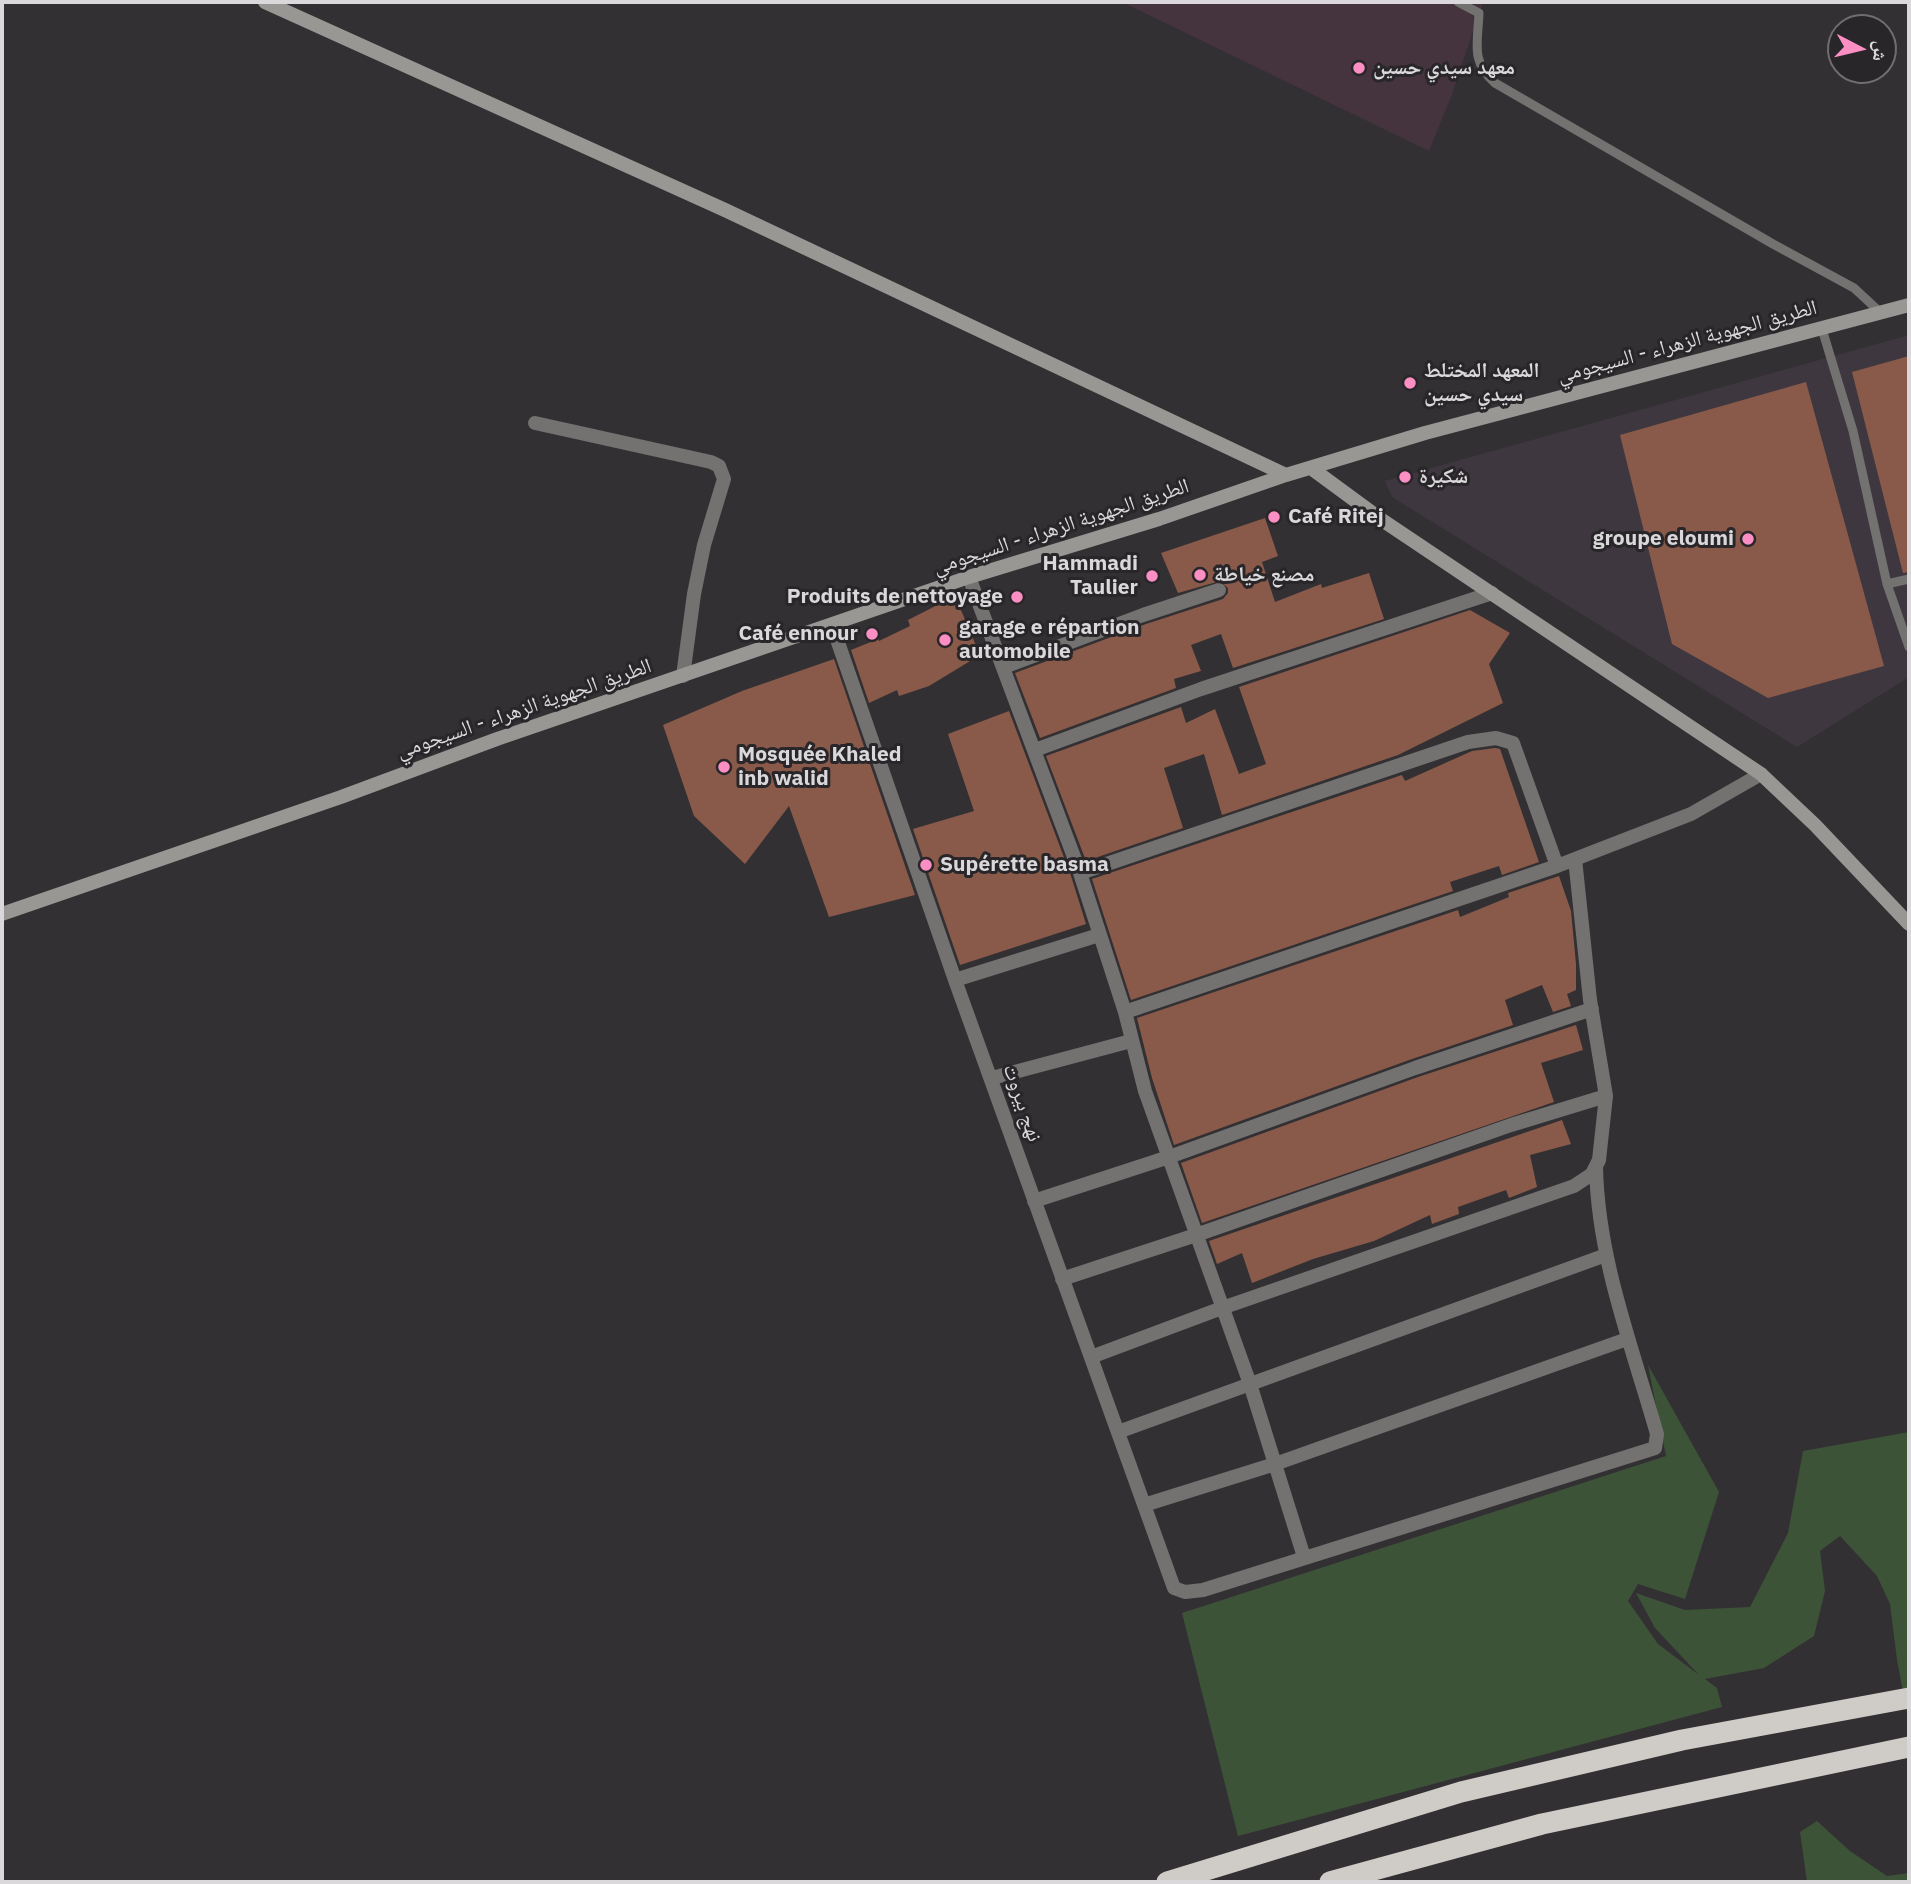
<!DOCTYPE html>
<meta charset="utf-8">
<style>
body{margin:0}
#map{position:relative;width:1911px;height:1884px;overflow:hidden;background:#333034;font-family:"IBM Plex Sans","Noto Naskh Arabic",sans-serif}
canvas{display:block}
.frame{position:absolute;inset:0;border:4px solid #dad8da;pointer-events:none}
.north{position:absolute;left:1827px;top:14px;width:70px;height:70px;box-sizing:border-box;background:#29262a;border:2px solid #706d70;border-radius:50%;rotate:97deg;font-size:19px;font-weight:700;line-height:28px;text-align:center;color:#dad8da}
.north::after{content:'';display:block;margin:auto;width:24px;height:32px;background:#fb8fc4;clip-path:polygon(50% 0,100% 100%,50% 72%,0 100%)}
</style>
<div id="map">
<canvas width="1911" height="1884"></canvas>
<div class="frame"></div>
<div class="north">ش</div>
</div>
<script>
const ctx = document.querySelector('canvas').getContext('2d');
ctx.lineJoin = 'round';
function fill(path, color) {
  ctx.fillStyle = color;
  ctx.fill(path, 'evenodd');
}
function trace(path, color, width, dash) {
  ctx.strokeStyle = color;
  ctx.lineWidth = width;
  ctx.lineCap = dash ? 'butt' : 'round';
  ctx.setLineDash(dash || []);
  ctx.stroke(path);
}
function label(font, color, halo, rows, align = 'center') {
  ctx.font = font + ' "IBM Plex Sans","Noto Naskh Arabic",sans-serif';
  ctx.lineWidth = 6;
  ctx.setLineDash([]);
  ctx.textBaseline = 'middle';
  ctx.strokeStyle = halo;
  ctx.fillStyle = color;
  for (const [text, x, y, turn = 0] of rows) {
    ctx.save();
    ctx.translate(x, y);
    ctx.rotate((+turn || 0) * Math.PI / 180);
    ctx.textAlign = isNaN(turn) ? turn : align;
    if (halo) ctx.strokeText(text, 0, 0);
    ctx.fillText(text, 0, 0);
    ctx.restore();
  }
}
fill(new Path2D(`
 M1909,335V677L1797,747L1392,497L1385,481Z`), '#3f373f');
fill(new Path2D(`
 M1122,2H1483L1451,97L1429,151Z`), '#45333d');
fill(new Path2D(`
 M1648,1365L1719,1492L1685,1599L1638,1584L1628,1601L1658,1644L1699,1675L1655,1628L1636,1593L1685,1610L1750,1607L1788,1533L1803,1451L1909,1432V1723L1897,1660L1890,1604L1877,1576L1840,1536L1820,1551L1825,1591L1814,1636L1764,1668L1705,1679L1717,1688L1722,1707L1238,1836L1182,1613L1666,1456Z
 M1817,1821L1850,1851L1887,1876L1909,1873V1882H1807L1800,1832Z`), '#3c5338');
fill(new Path2D(`
 M1909,356V572L1903,573L1852,372Z
 M1806,382L1884,666L1768,698L1672,644L1620,435Z
 M1265,518L1278,556L1262,562L1275,602L1321,584L1322,588L1369,573L1384,619L1233,668L1221,634L1191,645L1201,671L1174,679L1176,688L1040,738L1015,673L1146,624L1223,599L1228,593V588L1220,581L1178,593L1161,553Z
 M955,596L980,655L929,686L899,696L897,690L869,703L851,650L878,639L879,641L910,626L908,620Z
 M1470,610L1510,633L1489,664L1503,703L1398,755L1222,815L1204,754L1164,768L1183,828L1086,861L1046,756L1181,707L1186,723L1215,709L1239,774L1266,764L1239,687Z
 M834,659L915,895L829,917L789,806L745,864L694,816L663,725L742,691Z
 M1009,711L1071,876L1086,924L960,965L913,829L974,811L948,734Z
 M1495,748L1500,749L1539,862L1502,875L1499,866L1450,882L1453,891L1131,1000L1092,879L1402,775L1405,781L1472,751Z
 M1559,876L1571,911L1576,964V990L1567,994L1571,1006L1553,1012L1542,985L1505,1000L1513,1025L1412,1059L1174,1145L1152,1078L1137,1018L1458,910L1460,917L1509,897L1508,893Z
 M1576,1025L1583,1050L1541,1063L1554,1102L1202,1223L1181,1163L1418,1077Z
 M1562,1120L1571,1144L1530,1155L1537,1187L1509,1198L1506,1190L1458,1207L1459,1214L1432,1224L1430,1215L1374,1241L1313,1259L1252,1283L1242,1253L1217,1264L1209,1241Z`), '#895a49');
trace(new Path2D(`
 M1458,2L1479,13C1478,43 1470,61 1495,83L1773,244L1854,288L1881,313
 M1822,329L1853,431L1887,584L1909,579
 M1887,584L1909,647`), '#737270', 9);
trace(new Path2D(`
 M535,423L711,462L719,466L724,479L704,545L694,594L683,676
 M969,577L1080,873L1125,1012L1557,866L1691,814L1761,774
 M832,625L955,980L1174,1588L1185,1592L1203,1590L1655,1448L1657,1434C1632,1346 1598,1260 1596,1167
 M1004,667L1143,615L1219,590
 M1035,750L1201,689L1492,593
 M1080,873L1468,742L1496,738L1513,743L1557,866
 M955,980L1099,935
 M1125,1012L1145,1091L1250,1384L1304,1557
 M992,1078L1131,1041
 M1034,1201L1169,1157L1415,1068L1592,1009
 M1062,1279L1196,1235L1511,1125L1606,1096
 M1091,1357L1222,1308L1574,1186L1592,1174L1599,1160L1606,1096L1590,1000L1575,859
 M1118,1432L1606,1255
 M1144,1505L1275,1464L1627,1339`), '#737270', 14);
trace(new Path2D(`
 M265,2L725,210L1286,475
 M1311,468L1379,518L1761,774L1815,825L1909,924
 M2,914L341,797L497,739L969,577L1159,519L1286,475L1425,433L1909,305`), '#989793', 14);
trace(new Path2D(`
 M1167,1882L1461,1792L1682,1740L1909,1698
 M1330,1882L1542,1824L1909,1747`), '#cfccc7', 21);
for (const [x, y, r, color] of [
 [1359,68,7,"#fb8fc4"],
 [1410,383,7,"#fb8fc4"],
 [1405,477,7,"#fb8fc4"],
 [1274,517,7,"#fb8fc4"],
 [1748,539,7,"#fb8fc4"],
 [1200,575,7,"#fb8fc4"],
 [1152,576,7,"#fb8fc4"],
 [1017,597,7,"#fb8fc4"],
 [872,634,7,"#fb8fc4"],
 [945,640,7,"#fb8fc4"],
 [724,767,7,"#fb8fc4"],
 [926,865,7,"#fb8fc4"]
]) {
  const dot = new Path2D();
  dot.arc(x, y, r, 0, 2 * Math.PI);
  ctx.fillStyle = color;
  ctx.fill(dot);
  trace(dot, '#29262a', 2.5);
}
label('bold 21px', '#dad8da', '#29262a', [
 ["معهد سيدي حسين",1373,68],
 ["المعهد المختلط",1424,371],
 ["سيدي حسين",1424,395],
 ["شكيرة",1419,477],
 ["Café Ritej",1288,517],
 ["groupe eloumi",1734,539,"right"],
 ["Hammadi",1138,564,"right"],
 ["Taulier",1138,588,"right"],
 ["مصنع خياطة",1214,575],
 ["Produits de nettoyage",1003,597,"right"],
 ["garage e répartion",959,628],
 ["automobile",959,652],
 ["Café ennour",858,634,"right"],
 ["Mosquée Khaled",738,755],
 ["inb walid",738,779],
 ["Supérette basma",940,865]
], 'left');
label('21px', '#dad8da', '#29262a', [
 ["الطريق الجهوية الزهراء - السيجومي",1687,342,-15],
 ["الطريق الجهوية الزهراء - السيجومي",1061,527,-18],
 ["الطريق الجهوية الزهراء - السيجومي",524,709,-19],
 ["نهج بيروت",1022,1103,71]
]);
</script>
